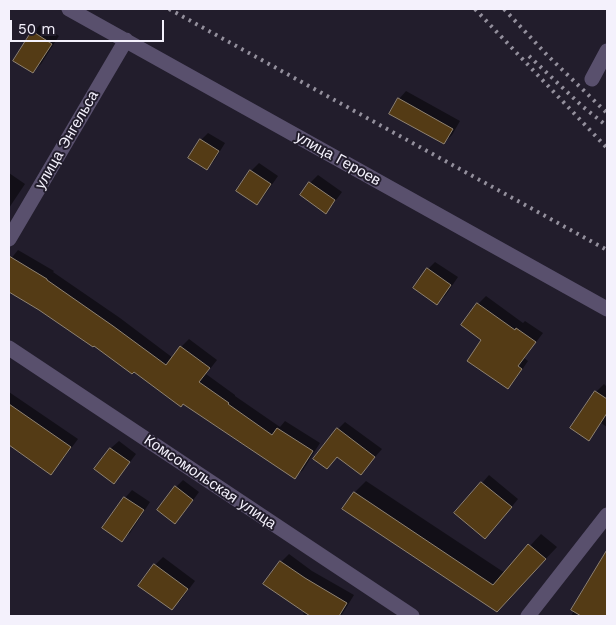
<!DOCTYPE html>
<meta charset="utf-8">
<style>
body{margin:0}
#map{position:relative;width:616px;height:625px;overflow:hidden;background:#221d2c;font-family:"Work Sans",sans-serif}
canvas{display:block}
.frame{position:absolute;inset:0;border:10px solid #f4f1fc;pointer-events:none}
.scale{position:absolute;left:10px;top:20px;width:154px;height:22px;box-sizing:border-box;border:2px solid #f4f1fc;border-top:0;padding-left:6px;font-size:15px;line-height:18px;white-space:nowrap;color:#f4f1fc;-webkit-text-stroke:4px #221d2c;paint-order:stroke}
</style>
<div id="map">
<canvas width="616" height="625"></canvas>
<div class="frame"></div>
<div class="scale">50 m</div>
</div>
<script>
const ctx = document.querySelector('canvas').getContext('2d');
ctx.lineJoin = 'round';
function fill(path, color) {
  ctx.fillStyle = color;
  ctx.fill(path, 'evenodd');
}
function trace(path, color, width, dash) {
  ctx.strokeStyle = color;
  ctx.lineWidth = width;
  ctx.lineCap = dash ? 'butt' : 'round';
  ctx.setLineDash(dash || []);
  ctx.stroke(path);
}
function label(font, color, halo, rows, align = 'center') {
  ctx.font = font + ' "Work Sans",sans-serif';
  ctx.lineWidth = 4;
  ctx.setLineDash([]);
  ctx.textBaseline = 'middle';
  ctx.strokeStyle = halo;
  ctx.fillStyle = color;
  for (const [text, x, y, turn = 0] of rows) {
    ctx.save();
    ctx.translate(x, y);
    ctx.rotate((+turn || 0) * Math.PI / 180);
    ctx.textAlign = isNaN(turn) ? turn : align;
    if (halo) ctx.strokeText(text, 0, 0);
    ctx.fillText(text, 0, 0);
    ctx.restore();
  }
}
fill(new Path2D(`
 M41,24L59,36L41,64L33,72V32Z
 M406,91L460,121L452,135L444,143L399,99Z
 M208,133L225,143L214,161L207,168L201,140Z
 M259,163L278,176L264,196L257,203L251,171Z
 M9,173L25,184L9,208Z
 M318,175L342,192L333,204L326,212L301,195L310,183Z
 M18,250L54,271L53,272L120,318L173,358L181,347L189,339L217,360L206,374L235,395V396L280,427L285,421L320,443L303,470L295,477L40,309L9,290V261Z
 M435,262L458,277L445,296L437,303L428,269Z
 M486,296L523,323L525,321L543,333L524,358L528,361L515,380L507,388L483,340L463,325L478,304Z
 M604,384L607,387V427L601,423L596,431L588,439L572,428L596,392Z
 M9,392L78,439L58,466L51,474L9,444Z
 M345,422L382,449L361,473L338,456L327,468L338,429Z
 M119,441L136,454L121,474L114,482L96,469L111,448Z
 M489,475L518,499L493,530L482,483Z
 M183,480L199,492L183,514L175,522L176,487Z
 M366,481L505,573L541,534L557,547L508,599L354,493Z
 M132,490L150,502L130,533L122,540L125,498Z
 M289,554L312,571L354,595L341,616H306L303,614L305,611L265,584L281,562Z
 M163,557L195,581L180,601L172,608L155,565Z
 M607,557V616H571L600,565Z`), '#0007');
const building = new Path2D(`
 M32,31L52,44L33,73L13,61Z
 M398,98L453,129L444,144L389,114Z
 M200,139L219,151L207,170L188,158Z
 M250,170L271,184L257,205L236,191Z
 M309,182L335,200L326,214L300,195Z
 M9,256L47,279V280L113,326L166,365L180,346L210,368L199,382L229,403L228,404L272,435L277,428L313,451L295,479L183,404L181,407L134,372L132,374L94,346L93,347L39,310L9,292Z
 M427,268L451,285L437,305L413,288Z
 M477,303L515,330L516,328L536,342L518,366L522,369L508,389L467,361L481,340L461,325Z
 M595,391L607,399V413L589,441L570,428Z
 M9,404L71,447L51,475L9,445Z
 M337,428L375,457L361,475L337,457L327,469L313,459Z
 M110,448L130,462L114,484L94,469Z
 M481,482L512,507L485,539L454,513Z
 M175,486L193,500L175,524L157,510Z
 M354,492L493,585L528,544L546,559L497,612L342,509Z
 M124,497L144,510L122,542L102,528Z
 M607,550V616H581L571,610Z
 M280,561L305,578L347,603L339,616H310L263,584Z
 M154,564L188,589L172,610L138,586Z`);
fill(building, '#543b15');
trace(building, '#8f8271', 1);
trace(new Path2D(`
 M69,9L607,309
 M592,79L607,51
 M9,239L126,40
 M9,348L412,616
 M528,616L607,515`), '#59506d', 15);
trace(new Path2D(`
 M169,9L607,250
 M475,9L607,148
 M504,9L547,55L607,113
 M529,56L582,106L607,126`), '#94909d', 4, [2.5, 5]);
label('15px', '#f4f1fc', '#221d2c', [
 ["улица Энгельса",67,140,-60],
 ["улица Героев",338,159,29],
 ["Комсомольская улица",210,482,34]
]);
</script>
